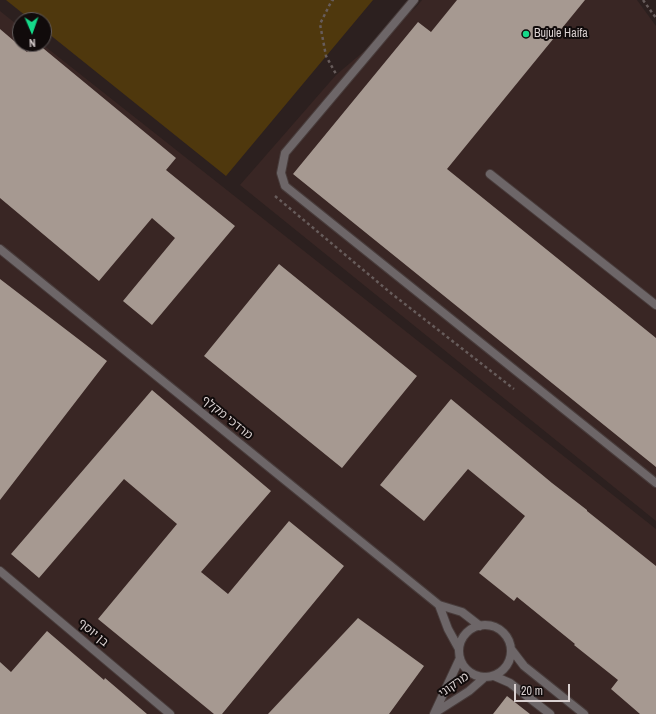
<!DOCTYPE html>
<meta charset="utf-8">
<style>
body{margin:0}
#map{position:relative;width:656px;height:714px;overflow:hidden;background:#2c201f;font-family:"Archivo Narrow",sans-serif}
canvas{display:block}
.north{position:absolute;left:12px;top:12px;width:40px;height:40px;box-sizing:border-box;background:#110b0b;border:1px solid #615a5a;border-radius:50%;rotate:178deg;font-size:11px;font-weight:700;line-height:16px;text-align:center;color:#d9d0d0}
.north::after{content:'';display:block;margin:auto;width:14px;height:18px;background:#15d989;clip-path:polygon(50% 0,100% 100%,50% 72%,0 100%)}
.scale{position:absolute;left:514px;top:684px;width:56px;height:18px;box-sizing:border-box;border:2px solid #d9d0d0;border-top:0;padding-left:5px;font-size:12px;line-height:14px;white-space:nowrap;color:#d9d0d0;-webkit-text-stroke:3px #110b0b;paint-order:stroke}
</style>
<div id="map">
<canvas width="656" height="714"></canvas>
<div class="north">N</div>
<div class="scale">20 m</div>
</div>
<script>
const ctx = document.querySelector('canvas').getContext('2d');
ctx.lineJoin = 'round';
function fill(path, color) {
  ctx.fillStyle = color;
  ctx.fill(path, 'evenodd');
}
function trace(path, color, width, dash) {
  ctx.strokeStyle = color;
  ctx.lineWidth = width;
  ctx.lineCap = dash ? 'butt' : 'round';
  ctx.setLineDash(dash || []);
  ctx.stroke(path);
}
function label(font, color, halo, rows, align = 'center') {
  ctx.font = font + ' "Archivo Narrow","Noto Sans Hebrew",sans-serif';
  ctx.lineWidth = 4;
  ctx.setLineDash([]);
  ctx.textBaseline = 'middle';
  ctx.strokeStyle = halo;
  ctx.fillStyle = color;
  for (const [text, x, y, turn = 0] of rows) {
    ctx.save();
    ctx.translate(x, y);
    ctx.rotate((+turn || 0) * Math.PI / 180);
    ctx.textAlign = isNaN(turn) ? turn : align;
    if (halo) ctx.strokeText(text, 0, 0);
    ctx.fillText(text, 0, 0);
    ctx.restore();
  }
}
fill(new Path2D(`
 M422,0H637L656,26V521L240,185L336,75L415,8Z
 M0,11L20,27V44H42L656,529V714H0Z`), '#392624');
fill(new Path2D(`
 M6,0H373L226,176L44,30V20H31Z`), '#4f380d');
fill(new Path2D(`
 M457,0H585L447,169L656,338V467L293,174L418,22L431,32Z
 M0,29L27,52L34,44H38L176,158L166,170L235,226L152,325L123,301L175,238L152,218L99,281L0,198Z
 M279,264L417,376L342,468L204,356Z
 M0,279L107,361L0,500Z
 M152,390L271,491L201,572L228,594L289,521L344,566L222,714H214L98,619L177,524L124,479L39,578L11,554Z
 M451,399L552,483L587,510V511L656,566V714H640L611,689L618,680L574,645L575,644L517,597L514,601L479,573L525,516L468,469L424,521L380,485Z
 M358,618L424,666L389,714H268Z
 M47,631L104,680L105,678L147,714H0V662L11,672Z
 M507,696L530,714H493Z`), '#a69991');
const service = new Path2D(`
 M414,0L285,153L281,173L285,186L656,483
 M490,174L656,305`);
const tertiary = new Path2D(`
 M0,249L439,605L462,612L480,626
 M0,571L170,714
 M439,605L448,629L459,649
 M459 651a26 26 0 1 1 52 0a26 26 0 1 1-52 0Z
 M511,649L524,666L584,714
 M494,676L510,683L550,714
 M436,712L469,691L485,677
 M434,714L460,658`);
trace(service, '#483c3b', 10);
trace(tertiary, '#483c3b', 10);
trace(new Path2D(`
 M334,0H332L320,24L326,56L336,74
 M643,0L656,18
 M275,196L392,294L514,389`), '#675c5b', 2.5, [3, 3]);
trace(service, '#6d6668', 8);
trace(tertiary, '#6d6668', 8);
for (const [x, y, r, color] of [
 [526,34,4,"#15d989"]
]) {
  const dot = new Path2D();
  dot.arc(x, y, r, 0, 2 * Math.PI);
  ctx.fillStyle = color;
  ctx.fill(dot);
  trace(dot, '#110b0b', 1.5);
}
label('12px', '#d9d0d0', '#110b0b', [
 ["Bujule Haifa",534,34]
], 'left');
label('12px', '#d9d0d0', '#110b0b', [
 ["מרדכי מקלף",227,418,39],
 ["בן יוסף",93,633,40],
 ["מרקוני",454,685,-35]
]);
</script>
